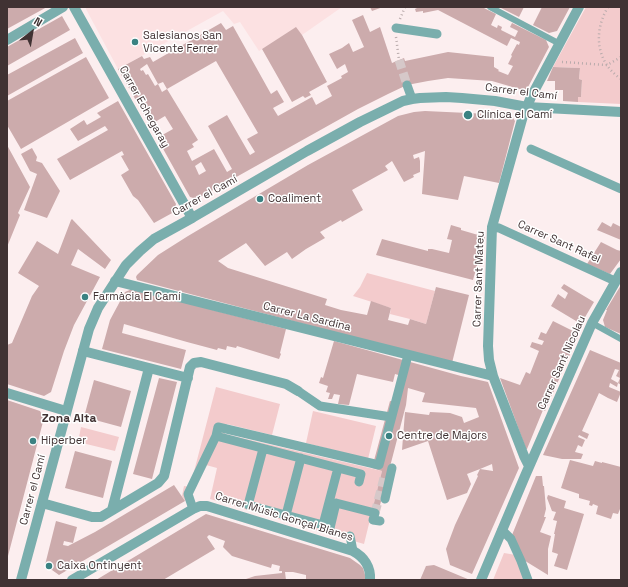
<!DOCTYPE html>
<meta charset="utf-8">
<style>
body{margin:0}
#map{position:relative;width:628px;height:587px;overflow:hidden;background:#fceeef;font-family:"Space Grotesk",sans-serif}
canvas{display:block}
.frame{position:absolute;inset:0;border:8px solid #403233;pointer-events:none}
.north{position:absolute;left:12px;top:12px;width:40px;height:40px;-webkit-text-stroke:3px #fff;paint-order:stroke;rotate:31deg;font-size:11px;font-weight:700;line-height:16px;text-align:center;color:#403233}
.north::after{content:'';display:block;margin:auto;width:14px;height:18px;background:#403233;clip-path:polygon(50% 0,100% 100%,50% 72%,0 100%)}
</style>
<div id="map">
<canvas width="628" height="587"></canvas>
<div class="frame"></div>
<div class="north">N</div>
</div>
<script>
const ctx = document.querySelector('canvas').getContext('2d');
ctx.lineJoin = 'round';
function fill(path, color) {
  ctx.fillStyle = color;
  ctx.fill(path, 'evenodd');
}
function trace(path, color, width, dash) {
  ctx.strokeStyle = color;
  ctx.lineWidth = width;
  ctx.lineCap = dash ? 'butt' : 'round';
  ctx.setLineDash(dash || []);
  ctx.stroke(path);
}
function label(font, color, halo, rows, align = 'center') {
  ctx.font = font + ' "Space Grotesk",sans-serif';
  ctx.lineWidth = 3;
  ctx.setLineDash([]);
  ctx.textBaseline = 'middle';
  ctx.strokeStyle = halo;
  ctx.fillStyle = color;
  for (const [text, x, y, turn = 0] of rows) {
    ctx.save();
    ctx.translate(x, y);
    ctx.rotate((+turn || 0) * Math.PI / 180);
    ctx.textAlign = isNaN(turn) ? turn : align;
    if (halo) ctx.strokeText(text, 0, 0);
    ctx.fillText(text, 0, 0);
    ctx.restore();
  }
}
fill(new Path2D(`
 M86,7H342L302,35L295,28L259,51L240,22L234,24L223,11L118,69L86,9Z`), '#fce1e2');
fill(new Path2D(`
 M586,7H621V104L578,102V97H581L582,80L579,79L580,68L553,67Z
 M367,273L435,291L426,324L410,319L390,314L391,308L353,296L360,287Z
 M216,387L280,404L272,435L227,424L225,434L382,471L364,544L210,499L217,468L206,465L192,494L185,501L182,496L184,486L190,487Z
 M313,411L376,426L368,459L306,443Z
 M81,427L119,437L115,451L78,442Z
 M504,553L516,555L526,580H493Z`), '#f3cbcc');
fill(new Path2D(`
 M7,7H47L7,29Z
 M370,7H383L372,11Z
 M417,7H482L496,14L491,25L497,28L498,25L502,27L501,30L515,37L518,31L510,27L512,23L546,40L549,47L526,91L492,81L448,78L428,81L407,85L388,94L358,109L197,199L190,197L157,138L173,129L165,116L150,125L118,69L142,56L144,59L150,57L153,62L221,23L226,30L233,26L271,94L277,90L284,102L273,108L278,116L312,97L316,105L332,96L327,86L342,78L341,76L348,72L345,64L337,69L329,54L342,48L349,43L353,52L364,47L352,20L363,15L370,32L380,27L392,63L404,58L405,61L448,52L494,57V67L499,70L498,71L508,75L513,66L508,64L512,56L511,55L517,44L519,45L520,42L511,38L507,46L438,10L423,13V11L416,12L415,9L417,8ZM216,61L258,133L247,139L255,152L250,155L227,115L208,126L232,169L227,172L214,149L192,161L187,151L194,147L192,144L198,140L167,89L162,92L158,84L163,82L167,89ZM147,64L158,84L155,86L148,74L146,75L143,70L141,71L140,69ZM201,162L206,171L199,175L195,166Z
 M499,7H524L519,17Z
 M542,7H570L557,31L549,33L533,25Z
 M62,16L70,30L7,66V47Z
 M296,27L302,35L327,82L309,92L311,95L305,98L303,96L292,102L262,49Z
 M75,38L83,53L7,96V75Z
 M86,57L109,98L21,149L7,125V101Z
 M553,67L580,68L579,79L582,80L581,97H578V102L563,101V90H555V81H547Z
 M118,101L176,204L174,212L154,223L138,200L133,196L121,175L129,170L121,156L124,155L122,151L70,180L57,159L108,130L105,126L78,141L70,129L84,120L87,125L101,117L97,113Z
 M425,111L511,115L515,121L499,183L464,176L458,200L422,194L425,151L413,155L414,159L419,157L420,161V172L413,175L414,177L404,182L392,161L385,166L388,170L352,190L363,210L342,222L341,220L320,232L325,238L306,249L292,259L287,252L265,266L246,243L218,261L228,268L327,299L325,305L341,310L367,315L371,301L391,308L388,320L408,325L410,319L426,324L436,287L469,295L452,363L137,280L136,277L137,275L158,255L188,236L308,165L398,116L414,112Z
 M7,145L30,187L18,213L20,215L7,247Z
 M32,148L37,157L36,161L42,163L60,191L47,218L24,210L37,174L30,171L21,154Z
 M72,219L111,260L105,269L78,249L71,265L100,277L74,325L64,351L51,392L44,396L7,384V345L12,343L32,296L39,286L18,273L37,241L58,254L71,220Z
 M602,222L611,227L613,223L621,227V240L597,230Z
 M451,225L461,228V230L485,237L473,280L376,255L382,239L428,251V249H432L449,253L452,240L447,239Z
 M601,242L617,250L621,251V259L610,274L587,264Z
 M564,284L594,302L581,324L551,306L558,294L565,299L568,293L561,288Z
 M621,285V334L605,327L603,320L607,310H606Z
 M132,289L286,329L280,353L281,354L279,359L237,346L236,348L227,346L226,350L218,348L217,350L187,342L124,324L122,333L186,350L181,369L102,349L110,320L125,292Z
 M553,321L579,334L545,411L543,410L527,449H526L500,378L520,385L526,372L530,374L539,351L530,347L532,342L542,345L544,341L538,339L541,332L546,334Z
 M334,341L461,376L488,382L519,468L472,574L450,565L446,549L455,525L478,476L477,475L480,469L467,474L471,484L467,493L447,500L428,441L402,450L405,412L429,415L430,412L450,413L462,417L464,423L479,417L476,408L422,402L425,393L408,388L406,405L379,509L373,507L382,471L372,468L390,401L396,402L402,376L395,374L393,382L357,374L349,405L338,404L340,395L334,394L332,399H328L330,393L326,392L328,386L319,383L321,377L323,378ZM492,464L493,471L480,469Z
 M590,350L621,363V385L618,383L617,387L610,383L609,387L621,392L617,402L608,398L599,393L582,431L589,434L587,439L579,435L578,437L585,440L582,447L578,445L575,452L583,454L581,459H562L543,455ZM615,369L619,370L616,376L620,378L618,383L611,379Z
 M159,378L177,382L152,479L133,474Z
 M94,380L131,391L121,427L84,417Z
 M7,400L40,411L44,418L8,556Z
 M75,451L112,461L103,498L65,488Z
 M570,460L593,466L595,461L602,463V462L621,467V509H620L618,514L613,513L611,519L596,514L598,506L593,504L592,506L589,505L590,501L579,498V494L561,488Z
 M536,476H542L543,486H544L546,509L544,517H546L540,532L551,536L548,549V575L522,559L512,535Z
 M174,485L185,501L59,575L45,565L56,521L77,527L73,543L64,541L63,545L68,546L95,532Z
 M548,495L566,501L564,508L584,514L567,570L554,566L558,554L552,552L555,534H554L557,521L553,520L556,512L552,511L547,498Z
 M206,514L350,558L360,565L363,568L365,575V580H306V575L293,572H285L286,580H243L255,576L282,573V571H279L280,566L272,564L271,568L232,556L223,547L225,541L209,535L207,537L215,549L163,580H96Z
 M434,565L470,580H420L426,566Z`), '#ccabac');
trace(new Path2D(`
 M399,60L407,85
 M375,513L385,474`), '#d6c8c9', 9, [9, 4.5]);
trace(new Path2D(`
 M608,7C593,32 596,62 621,79
 M400,19L405,7
 M396,37L399,60
 M562,62L607,65L621,57`), '#b9abac', 2.5, [1, 3]);
trace(new Path2D(`
 M490,7L560,44
 M592,323L621,339`), '#7aaead', 6);
trace(new Path2D(`
 M396,28L437,34
 M407,85L412,99
 M531,149L621,189
 M492,227L499,228L615,281
 M298,391L320,406L391,417
 M216,436L361,474L359,482
 M263,449L248,505L323,525L338,468
 M385,499L392,468
 M193,509L188,494L216,436L218,427L379,465L408,355
 M286,515L301,458
 M330,528L336,503L375,513L373,520L380,521
 M502,530L511,539L521,561L528,580
 M350,536L353,551`), '#7aaead', 9);
trace(new Path2D(`
 M74,7L192,218
 M7,40L63,7
 M115,281L493,376
 M83,351L188,378
 M7,393L66,411
 M529,466L524,456L493,376L489,360L488,346L492,227L523,116L531,97L579,7
 M42,503L92,517H101L158,483L164,476L190,367L194,363L201,362L286,384L298,391
 M112,510L149,368
 M72,580L193,509L200,506H207L353,551C364,557 371,567 370,580
 M481,580L525,476L592,323L621,272`), '#7aaead', 10);
trace(new Path2D(`
 M21,580L89,329L98,308L126,265L140,251L154,239L192,218L307,151L360,122L403,101L412,99L420,98L446,97L462,98L495,101L527,107L546,108L621,112`), '#7aaead', 10);
for (const [x, y, r, color] of [
 [135,42,4,"#3a8282"],
 [468,115,5,"#3a8282"],
 [260,199,4,"#3a8282"],
 [85,297,4,"#3a8282"],
 [389,436,4,"#3a8282"],
 [33,441,4,"#3a8282"],
 [49,566,4,"#3a8282"]
]) {
  const dot = new Path2D();
  dot.arc(x, y, r, 0, 2 * Math.PI);
  ctx.fillStyle = color;
  ctx.fill(dot);
  trace(dot, '#fff', 1.5);
}
label('11px', '#403233', '#fff', [
 ["Salesianos San",143,36],
 ["Vicente Ferrer",143,49],
 ["Clínica el Camí",477,115],
 ["Coaliment",268,199],
 ["Farmàcia El Camí",93,297],
 ["Centre de Majors",397,436],
 ["Hiperber",41,441],
 ["Caixa Ontinyent",57,566]
], 'left');
label('11px', '#403233', '#fff', [
 ["Carrer el Camí",521,92,7],
 ["Carrer Echegaray",144,107,61],
 ["Carrer el Camí",205,196,-29],
 ["Carrer Sant Rafel",559,242,24],
 ["Carrer Sant Mateu",479,279,-88],
 ["Carrer La Sardina",307,317,14],
 ["Carrer Sant Nicolau",562,363,-66],
 ["Carrer el Camí",33,490,-75],
 ["Carrer Músic Gonçal Blanes",284,517,17]
]);
label('bold 12px', '#403233', '#fff', [
 ["Zona Alta",69,419]
]);
</script>
